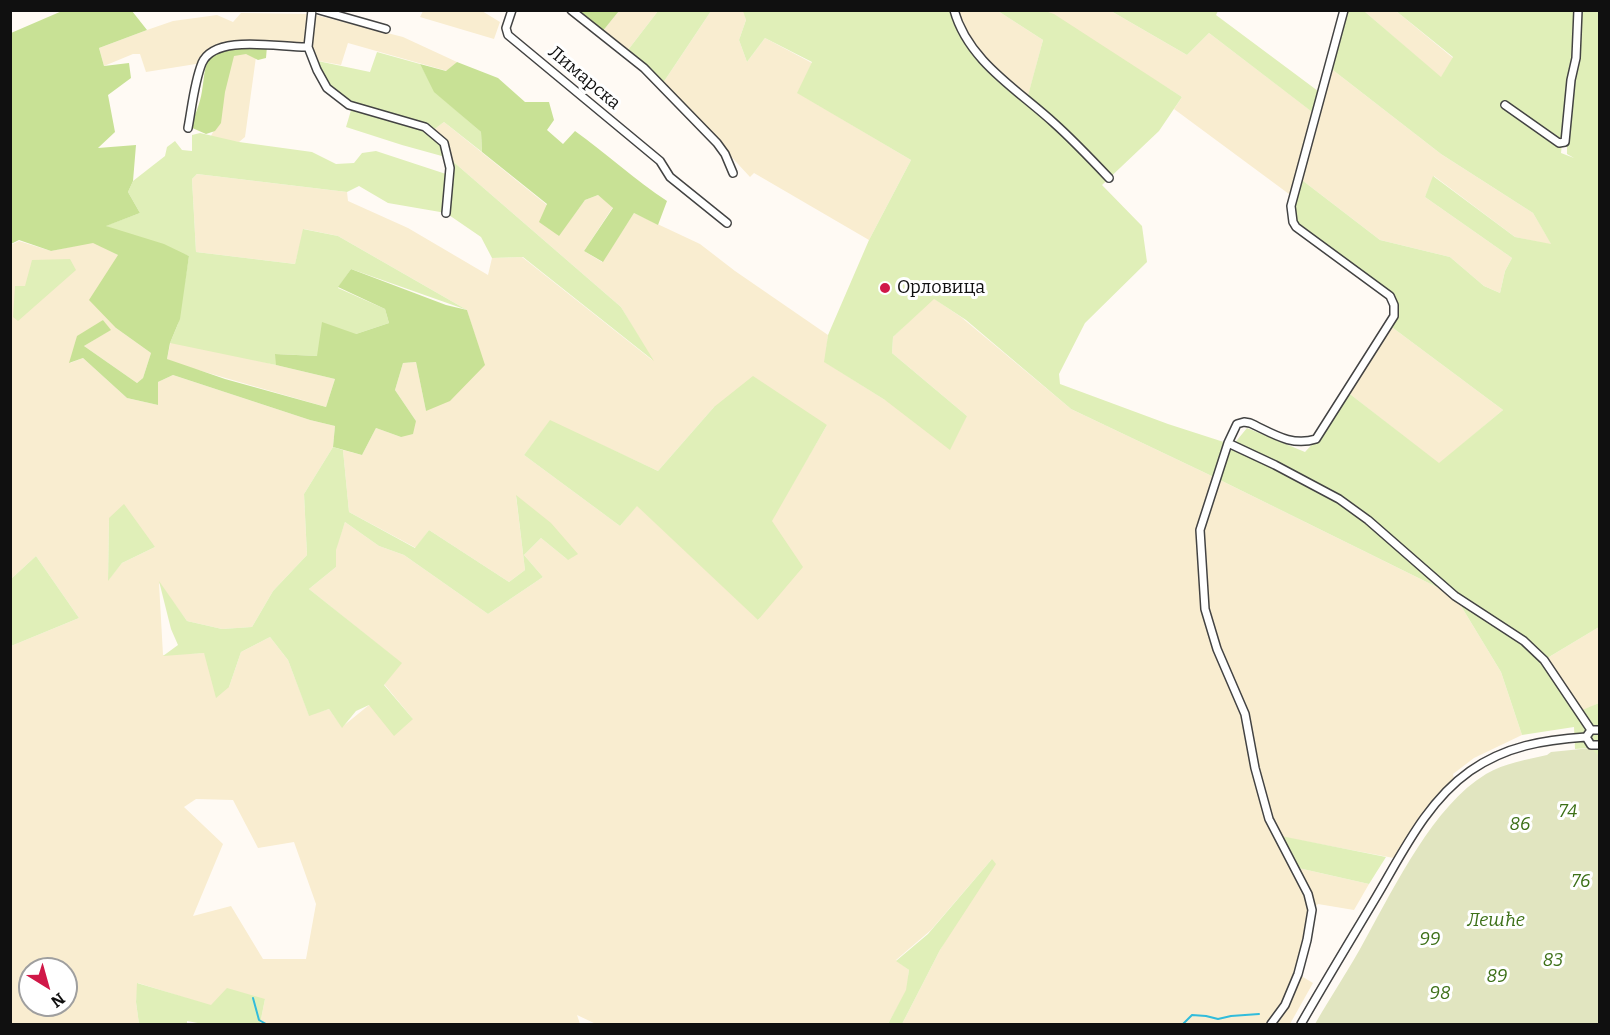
<!DOCTYPE html>
<meta charset="utf-8">
<style>
body{margin:0}
#map{position:relative;width:1610px;height:1035px;overflow:hidden;background:#fffaf4;font-family:Bitter,serif}
canvas{display:block}
.frame{position:absolute;inset:0;border:12px solid #101010;pointer-events:none}
.north{position:absolute;left:18px;top:957px;width:60px;height:60px;box-sizing:border-box;background:#fff;border:2px solid #9f9f9f;border-radius:50%;rotate:143deg;font-size:16px;font-weight:700;line-height:24px;text-align:center;color:#101010}
.north::after{content:'';display:block;margin:auto;width:21px;height:27px;background:#d01848;clip-path:polygon(50% 0,100% 100%,50% 72%,0 100%)}
</style>
<div id="map">
<canvas width="1610" height="1035"></canvas>
<div class="frame"></div>
<div class="north">N</div>
</div>
<script>
const ctx = document.querySelector('canvas').getContext('2d');
ctx.lineJoin = 'round';
function fill(path, color) {
  ctx.fillStyle = color;
  ctx.fill(path, 'evenodd');
}
function trace(path, color, width, dash) {
  ctx.strokeStyle = color;
  ctx.lineWidth = width;
  ctx.lineCap = dash ? 'butt' : 'round';
  ctx.setLineDash(dash || []);
  ctx.stroke(path);
}
function label(font, color, halo, rows, align = 'center') {
  ctx.font = font + ' Bitter,serif';
  ctx.lineWidth = 6;
  ctx.setLineDash([]);
  ctx.textBaseline = 'middle';
  ctx.strokeStyle = halo;
  ctx.fillStyle = color;
  for (const [text, x, y, turn = 0] of rows) {
    ctx.save();
    ctx.translate(x, y);
    ctx.rotate((+turn || 0) * Math.PI / 180);
    ctx.textAlign = isNaN(turn) ? turn : align;
    if (halo) ctx.strokeText(text, 0, 0);
    ctx.fillText(text, 0, 0);
    ctx.restore();
  }
}
fill(new Path2D(`
 M423,11H482L500,22L494,39L420,17Z
 M619,11H658L628,50L602,32Z
 M711,11H744L746,20L739,40L747,62L765,38L812,63L798,93L911,160L869,240L754,173L750,177L663,83Z
 M954,11H998L1043,40L1027,100L986,64Z
 M1045,11H1111L1187,55L1209,33L1315,114L1329,67L1441,154L1533,213L1552,245L1515,237L1434,176L1425,197L1512,258L1505,271L1500,293L1484,286L1450,257L1380,240L1298,177L1293,197L1174,109L1182,97Z
 M1364,11H1396L1453,58L1441,78Z
 M241,13L312,14L403,37L457,62L447,71L348,43L341,65L313,60L308,47L241,45L202,63L146,72L140,54H133L104,66L99,48L147,30L173,21L217,15L233,22Z
 M244,51L256,57L245,137L239,142L209,140L219,120L232,53Z
 M444,122L547,205L558,236L585,200L598,195L613,207L584,251L602,262L634,213L700,244L735,271L828,335L825,362L885,400L967,416L892,353L893,337L933,298L961,317L1071,409L1216,478L1455,596L1501,672L1522,735L1474,758L1453,774L1455,784L1442,796L1399,859L1277,836L1294,867L1369,884L1354,910L1318,904L1312,910L1298,974L1313,983L1290,1024H902L940,950L992,859L931,930L896,960L909,970L907,990L888,1024H596L577,1015L580,1024H260L265,999L211,1006L138,983L136,1002L139,1024H11V646L79,618L36,556L11,579L10,245L19,241L51,251L93,242L118,255L116,328L151,353L143,378L137,383L84,346L110,330L103,320L70,363L83,358L127,398L158,405V382L173,375L310,420L335,426L333,447L304,494L307,555L273,591L252,627L222,629L187,621L159,583L163,655L204,653L229,687L241,652L270,637L288,660L309,715L329,709L342,727L369,705L413,719L384,684L401,663L309,589L336,567L335,550L345,522L379,546L404,555L488,614L543,577L524,555L541,538L568,560L516,496L525,570L509,582L429,530L416,548L349,512L343,450L362,455L376,428L401,437L416,421L395,390L403,363L416,362L426,411L484,365L467,310L338,236L304,229L295,264L196,252L192,179L197,174L347,192L348,201L408,228L488,275L492,258L522,257L652,360L621,307L449,158L432,131ZM714,407L827,425L771,521L759,620L637,505L620,526L524,455L550,421L658,471ZM109,518L155,547L122,563L108,580ZM196,799L233,800L258,848L294,842L316,904L306,959H263L231,906L193,916L223,844L184,807ZM30,969H66V1005H30Z
 M1389,325L1503,410L1439,464L1346,391Z
 M171,340L335,379L326,407L177,364L167,359Z
 M1599,627V703L1580,712L1544,660Z`), '#f9edd0');
fill(new Path2D(`
 M658,11H711L663,83L628,50Z
 M743,11H954L973,49L1027,99L1043,40L998,11H1045L1054,14L1182,97L1159,131L1102,185L1142,226L1147,262L1085,323L1059,374L1060,384L1168,424L1233,445L1247,428L1305,452L1319,437L1346,391L1439,463L1503,410L1389,325L1395,309L1390,296L1296,227L1291,213L1298,177L1380,240L1450,257L1484,286L1500,293L1505,271L1512,258L1425,197L1433,176L1515,237L1551,244L1533,213L1441,154L1329,67L1344,11H1364L1441,77L1453,57L1396,11H1599V627L1544,660L1580,711L1599,703V757L1590,748L1575,749L1574,727L1522,735L1501,672L1455,596L1216,478L1071,409L966,320L934,299L893,337L892,353L967,416L950,450L885,400L824,362L828,335L869,240L911,160L797,93L812,62L765,38L747,62L739,40L746,20ZM1567,89V154L1574,158L1561,153Z
 M1111,11H1218L1216,15L1322,94L1316,115L1209,33L1187,55Z
 M377,52L420,64L435,92L481,132L482,152L444,122L432,131L444,143L449,158L621,307L654,361L523,257L492,258L481,237L446,213L388,203L359,186L347,192L197,174L192,179L196,252L295,264L303,229L338,236L467,310L351,269L338,288L385,309L389,323L356,334L317,356L276,354V365L170,343L178,324L189,256L105,226L140,213L128,192L133,181L165,156L167,147L175,141L182,150L192,151V135L200,133L239,142L312,152L336,164L354,163L362,153L376,151L449,175V158L402,145L346,127L352,107L333,93L313,60L370,72Z
 M70,259L76,270L18,321L13,317L15,286H25L32,260Z
 M753,376L827,425L772,521L803,567L758,620L637,506L620,526L524,455L550,420L658,471L714,407Z
 M333,447L343,450L349,512L415,548L429,530L509,582L525,570L516,495L551,523L578,554L568,560L541,538L524,555L543,577L488,614L404,555L379,546L345,522L336,550V567L309,589L402,663L384,685L413,719L394,736L369,705L356,711L342,728L329,709L309,716L288,660L270,637L241,652L229,687L216,698L204,653L163,656L178,645L171,629L159,581L187,621L222,629L252,627L273,591L307,555L304,494Z
 M124,504L155,547L122,563L108,581L109,518Z
 M36,556L79,618L11,646V579Z
 M1276,835L1386,857L1369,884L1294,867Z
 M992,859L996,864L940,950L902,1024H888L906,990L909,970L896,961L928,934Z
 M137,983L211,1005L227,988L265,999L260,1024H203L187,1021V1024H139L136,1002Z`), '#e0efb8');
fill(new Path2D(`
 M62,11H132L147,30L99,48L104,66L129,63L131,78L108,95L115,132L98,148L136,145L133,181L128,192L140,213L106,226L164,244L189,256L180,319L170,343L167,359L225,379L326,407L335,379L276,365L275,354L317,356L322,322L356,334L389,323L385,309L338,287L351,269L446,305L467,310L485,365L450,401L426,411L416,362L403,363L395,390L416,421L413,434L401,437L376,428L362,455L333,447L335,426L310,420L173,375L158,382V405L127,398L83,358L69,363L77,336L103,320L111,330L84,346L137,383L143,378L151,353L116,328L89,300L118,255L93,243L51,251L19,240L11,244V33Z
 M576,11H619L602,32Z
 M267,46L266,58L258,60L246,54L234,56L225,92L221,123L215,131L206,134L190,127C195,115 200,104 202,91C206,70 202,53 229,47C240,45 255,47 267,46Z
 M457,62L498,78L525,102H549L554,120L547,130L563,144L575,131C607,154 635,180 667,201L658,225L634,213L603,262L584,251L613,208L598,195L585,200L559,236L539,222L547,204L482,152L481,132L434,92L420,64L446,71Z`), '#c8e195');
fill(new Path2D(`
 M1591,748L1600,757L1599,1024H1315C1331,996 1350,968 1366,938C1395,886 1434,805 1486,774C1505,763 1526,760 1547,755L1551,752Z`), '#e1e5c0');
trace(new Path2D(`
 M253,998L259,1020L266,1024
 M1183,1024L1192,1015L1206,1016L1218,1019L1231,1016L1259,1014`), '#31bcdb', 2);
const minor = new Path2D(`
 M312,10L308,47L317,70L327,88L349,105L425,127L444,143L450,168L446,213
 M319,10L386,29
 M512,10L506,28L508,35L660,161L670,177L727,223
 M571,10L644,68L717,143L725,154L733,173
 M954,10C968,61 1017,89 1054,123C1073,140 1091,159 1109,178
 M1505,105L1559,143L1565,142L1571,80L1576,58L1578,10
 M188,128C192,107 194,83 202,63C215,33 281,48 308,47
 M1228,443L1275,465L1339,499L1368,520L1455,596L1524,641L1544,660L1591,730
 M1600,730H1591L1586,737L1591,745H1600
 M1271,1024L1285,1005L1298,974L1307,940L1312,910L1308,894L1269,819L1255,768L1245,714L1217,649L1205,609L1200,530L1228,443L1237,424L1244,422L1250,423C1272,433 1291,447 1316,439L1394,316V305L1390,296L1296,227L1293,222L1291,206L1344,10
 M1301,1024C1325,982 1350,941 1375,899C1402,854 1426,802 1470,771C1506,746 1543,740 1586,737`);
trace(minor, '#434343', 10);
trace(minor, '#fff', 7);
for (const [x, y, r, color] of [
 [885,288,6,"#d01848"]
]) {
  const dot = new Path2D();
  dot.arc(x, y, r, 0, 2 * Math.PI);
  ctx.fillStyle = color;
  ctx.fill(dot);
  trace(dot, '#fff', 2);
}
label('18px', '#101010', '#fff', [
 ["Лимарска",584,78,40]
]);
label('18px', '#101010', '#fff', [
 ["Орловица",897,288]
], 'left');
label('italic 18px', '#3d7018', '#fff', [
 ["74",1568,812],
 ["86",1520,825],
 ["76",1581,882],
 ["Лешће",1496,921],
 ["99",1430,940],
 ["83",1553,961],
 ["89",1497,977],
 ["98",1440,994]
]);
</script>
